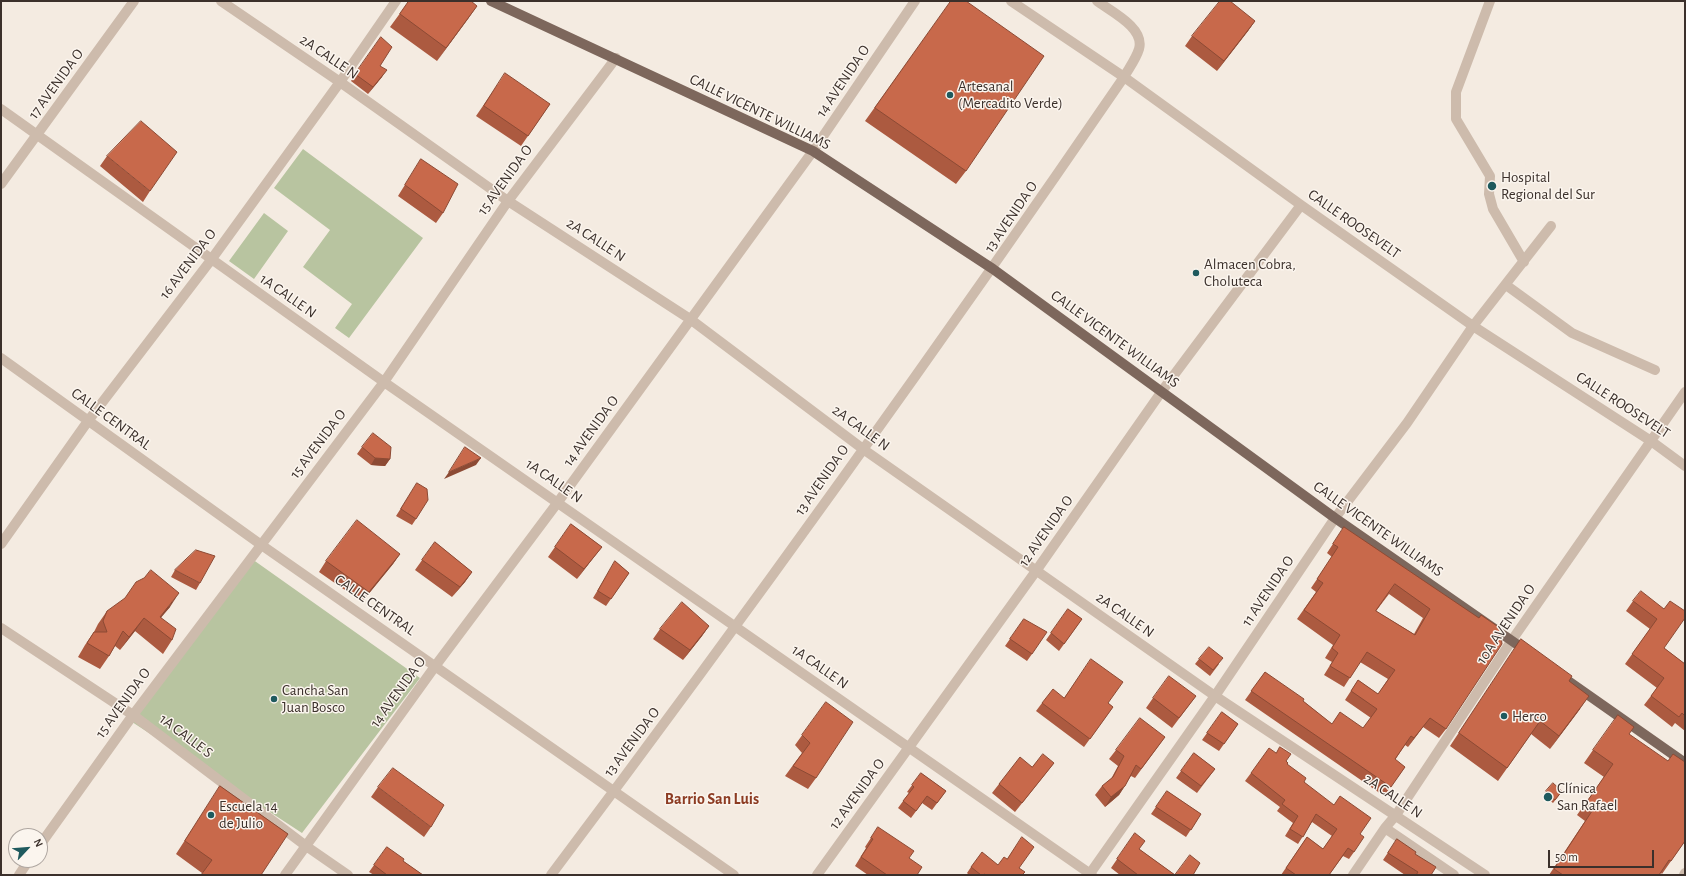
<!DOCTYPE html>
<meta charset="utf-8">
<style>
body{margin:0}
#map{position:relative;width:1686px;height:876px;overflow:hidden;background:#f4ebe1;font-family:"Alegreya Sans",sans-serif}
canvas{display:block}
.frame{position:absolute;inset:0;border:2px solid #3b302b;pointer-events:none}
.north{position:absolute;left:8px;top:828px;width:40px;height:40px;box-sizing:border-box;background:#fbf5ee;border:1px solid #aea6a0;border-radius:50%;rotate:64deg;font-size:11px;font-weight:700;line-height:16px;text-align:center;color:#3b302b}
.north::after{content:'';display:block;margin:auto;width:14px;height:18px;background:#1f5a5e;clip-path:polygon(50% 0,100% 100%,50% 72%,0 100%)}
.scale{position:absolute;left:1548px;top:850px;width:106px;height:18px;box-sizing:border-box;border:2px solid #3b302b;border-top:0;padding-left:5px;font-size:12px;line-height:14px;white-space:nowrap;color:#3b302b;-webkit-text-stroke:3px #fbf5ee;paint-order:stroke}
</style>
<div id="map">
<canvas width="1686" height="876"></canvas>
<div class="frame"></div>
<div class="north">N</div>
<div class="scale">50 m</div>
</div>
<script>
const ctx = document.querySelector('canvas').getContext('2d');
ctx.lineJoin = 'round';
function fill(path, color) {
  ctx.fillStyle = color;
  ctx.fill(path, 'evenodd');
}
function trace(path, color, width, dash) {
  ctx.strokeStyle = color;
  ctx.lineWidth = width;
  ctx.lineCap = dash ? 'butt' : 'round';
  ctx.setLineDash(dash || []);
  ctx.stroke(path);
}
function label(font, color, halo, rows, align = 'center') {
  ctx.font = font + ' "Alegreya Sans",sans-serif';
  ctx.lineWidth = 3;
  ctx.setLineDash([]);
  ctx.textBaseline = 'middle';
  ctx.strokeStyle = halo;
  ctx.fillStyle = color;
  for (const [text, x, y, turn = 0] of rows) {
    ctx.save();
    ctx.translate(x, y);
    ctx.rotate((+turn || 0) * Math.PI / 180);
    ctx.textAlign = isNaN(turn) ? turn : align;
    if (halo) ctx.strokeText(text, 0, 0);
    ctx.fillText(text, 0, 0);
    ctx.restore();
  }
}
fill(new Path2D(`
 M303,149L423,238L349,338L335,328L352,304L303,267L330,230L274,188Z
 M264,213L288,231L254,279L229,261Z
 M252,559L420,678L302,833L129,720Z`), '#b8c4a0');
trace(new Path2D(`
 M221,1L340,82L508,201L690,319L863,449L1215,696L1485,875
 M1011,1L1124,77L1301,205L1473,326L1651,441L1685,466
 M1490,1L1456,92V119L1490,176L1489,194L1493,209L1524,262
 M1,109L384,382L1092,875
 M1,184L134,1
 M1506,285L1572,333L1655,370
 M1,358L260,544L734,875
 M1,544L88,421L211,260L340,82L396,1
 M1,628L133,715L306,846L348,875
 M1385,828L1454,875
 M40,845L133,715L384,382L508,201L616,58
 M19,875L29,860
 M285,875L436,665L558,502L813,151L915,1
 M551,875C748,613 939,347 1124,77C1129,68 1136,59 1139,49C1145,28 1112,12 1097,1
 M817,875L1036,571L1162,391L1301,205
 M1089,875L1215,696L1335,518L1407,423L1473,326L1551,226
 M1353,875L1385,828L1396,815L1512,640L1685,392
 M1684,875L1685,873`), '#cdbbac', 10);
trace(new Path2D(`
 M491,1L813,151L993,269L1335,518L1528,652
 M1564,678L1685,763`), '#7d675c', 10);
fill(new Path2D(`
 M409,1L477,6L437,61L390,27Z
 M951,1L966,171L956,184L865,121Z
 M1255,21L1248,31L1217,71L1185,46L1192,36Z
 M381,37L380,66L382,77L368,94L351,81Z
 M498,84L550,104L521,146L476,116Z
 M107,156L150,191L143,202L100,166Z
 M421,159L443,213L436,223L398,196Z
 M362,447L390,459L385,466L371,465L357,454Z
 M417,483L416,519L412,525L396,516Z
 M571,524L602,547L594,557L577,579L548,557Z
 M1344,527L1479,618L1446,729L1439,738L1423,727L1408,747L1405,745L1395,760L1405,767L1384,796L1245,700L1265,672L1303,701L1332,724L1363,728L1371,718L1345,700L1358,680L1378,694L1388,679L1360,662L1344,687L1324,675L1332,662L1325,658L1333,645L1297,619L1316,592L1311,588L1332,557L1327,553ZM1389,594L1423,618L1414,634L1376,611Z
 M435,542L472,572L465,582L452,597L415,570Z
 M400,554L393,564L362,602L319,572L326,561Z
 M615,561L629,573L606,606L593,598L611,568Z
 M175,570L200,583L196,590L171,577Z
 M1633,601L1664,609V648L1685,664V731L1675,723L1672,727L1644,705L1657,688L1625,664L1650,629L1626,611Z
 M170,607L161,617L172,640L163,654L135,631L120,650L115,646L109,656L100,669L78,657L85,645L94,632L98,624L107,611Z
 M1068,609L1082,619L1059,651L1046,640Z
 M1024,619L1032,654L1027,661L1005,646Z
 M709,626L702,636L683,660L653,639L660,629Z
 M1521,639L1569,681L1580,709L1550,749L1531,734L1498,781L1450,746Z
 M1199,659L1219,664L1210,676L1195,664Z
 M1196,696L1172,728L1146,708L1153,698Z
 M1064,698L1108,703L1113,707L1084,747L1036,711L1042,703Z
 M826,702L816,778L808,789L785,776L802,753L795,745Z
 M1222,712L1238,724L1219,751L1202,740Z
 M1629,734L1685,841L1662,874L1661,873L1659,875H1549L1585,821L1577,815L1604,777L1584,763L1593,750Z
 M1165,737L1135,778L1131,776L1119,795L1105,807L1095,795L1102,786L1111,779L1118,766L1109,759L1116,750Z
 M1194,753L1215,769L1197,793L1176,778Z
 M1286,761L1287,764L1304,782L1360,834L1354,852L1349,859L1343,856L1329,875H1281L1307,837L1323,849L1332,836L1312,822L1298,844L1285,836L1293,823L1277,811L1280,807L1245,781L1251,773Z
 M1054,763L1047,772L1015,812L992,793L999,784L1032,767Z
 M921,773L946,791L932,810L922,803L911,818L898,808L909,793L907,792Z
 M220,786L288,834L202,873L176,854L211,800Z
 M378,787L431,827L424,837L371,797Z
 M1167,791L1201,814L1186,837L1151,814Z
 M1546,791L1560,794L1553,803L1543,795Z
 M878,827L909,858L917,875H868L855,866L866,848L865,847Z
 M1135,833L1139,849L1175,875H1120L1111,868Z
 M1397,839L1415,854L1431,875H1405L1383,860Z
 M387,847L403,861L423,875H374L369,872Z
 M998,865L1019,868L1022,875H969L967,873L971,867Z`), '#ac5a40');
fill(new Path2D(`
 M477,6L468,19L437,61L446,48Z
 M1255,21L1248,31L1217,71L1224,61Z
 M387,70L382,77L368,94L373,87Z
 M375,458L390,459L385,466L371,465Z
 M481,458L476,465L444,479L449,472Z
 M602,547L594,557L577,579L584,569Z
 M400,554L393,564L362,602L369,592Z
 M472,572L465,582L452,597Z
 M179,593L170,607L154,626L160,617Z
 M144,618L135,631L120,650L129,637Z
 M709,626L702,636L683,660L690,650Z
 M1589,696L1580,709L1550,749L1559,736Z
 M1430,718L1423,727L1408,747L1414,738Z
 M1125,786L1119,795L1105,807L1111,797Z`), '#8c4a34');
const building = new Path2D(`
 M409,1H471L477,6L446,48L400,14Z
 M951,1H966L1044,56L966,171L875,108Z
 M1220,1H1230L1255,21L1224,61L1192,36Z
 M381,37L392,47L380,66L387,70L373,87L355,74Z
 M505,73L550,104L528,136L484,106Z
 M141,121L177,152L150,191L107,156Z
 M421,159L458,184L443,213L405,185Z
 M373,433L391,447L390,459L375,458L362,447Z
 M465,447L481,458L449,472Z
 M417,483L427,489L428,500L416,519L401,509Z
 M357,520L400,554L369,592L326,561Z
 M571,524L602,547L584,569L555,547Z
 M1344,527L1479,618L1481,615L1500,628L1502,644L1446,729L1430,718L1414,738L1411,736L1395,759L1405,767L1391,787L1251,691L1265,672L1304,699L1303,701L1332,724L1340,712L1363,728L1377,709L1351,691L1358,680L1378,694L1395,670L1367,652L1350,678L1330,666L1338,653L1332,648L1340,635L1304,610L1323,583L1317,579L1338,547L1333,544ZM1395,584L1430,609L1415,635L1376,611Z
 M435,542L472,572L460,587L422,560Z
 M196,550L215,556L200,583L175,570Z
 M615,561L629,573L611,599L598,591Z
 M151,570L179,593L160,617L176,629L172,640L144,618L129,637L123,631L109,656L87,643L94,632H107L103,621L107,611L125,598L136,582L144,578Z
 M1641,591L1664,609L1670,601L1685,611V618L1664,648L1685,664V716L1682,713L1679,717L1651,696L1664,678L1632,654L1657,619L1633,601Z
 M682,602L709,626L690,650L660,629Z
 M1068,609L1082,619L1064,644L1051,633Z
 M1024,619L1047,632L1032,654L1010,639Z
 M1521,639L1572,676L1569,681L1589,696L1559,736L1540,721L1507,768L1459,733Z
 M1209,647L1223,658L1213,670L1199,659Z
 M1091,659L1123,682L1108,703L1113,707L1090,739L1042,703L1053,689L1064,698Z
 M1169,676L1196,696L1179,718L1153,698Z
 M826,702L853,722L816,778L793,766L810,743L802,735Z
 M1222,712L1238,724L1224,744L1207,733Z
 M1618,715L1634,727L1629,734L1668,761L1673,754L1685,762V841L1671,861L1669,860L1659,875H1563L1554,869L1594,808L1586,803L1613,764L1593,750Z
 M1140,718L1165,737L1141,769L1136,765L1125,786L1111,797L1102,786L1113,777L1124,756L1116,750Z
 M1280,747L1291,754L1286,761L1288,763L1287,764L1306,778L1304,782L1334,805L1340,796L1371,818L1360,834L1364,837L1354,852L1348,848L1329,875H1296L1286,868L1307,837L1323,849L1337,829L1316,814L1303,837L1290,829L1298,816L1282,804L1285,800L1251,773L1269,748L1276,753Z
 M1194,753L1215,769L1201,786L1181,771Z
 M1043,754L1054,763L1022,803L999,784L1020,757L1032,767Z
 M393,768L444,805L431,827L378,787Z
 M921,773L946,791L937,803L927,796L916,811L903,801L914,787L912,785Z
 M1553,783L1562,791L1555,800L1546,791Z
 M220,786L288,834L261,875H201L212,860L185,841Z
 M1167,791L1201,814L1191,830L1156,807Z
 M878,827L914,851L909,858L922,867L917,875H887L861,857L873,839L871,838Z
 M1135,833L1145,841L1139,849L1175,875H1138L1117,859Z
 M1022,837L1034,847L1019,868L1025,872L1022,875H986L984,874L983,875H981L971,867L982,852L998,865L1004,857L1007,859Z
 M1397,839L1416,852L1415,854L1436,867L1431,875H1416L1418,872L1388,853Z
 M387,847L404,859L403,861L423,875H387L374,865Z
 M1190,855L1200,863L1193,875H1175Z`);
fill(building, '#c8694b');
trace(building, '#8c4a34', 1);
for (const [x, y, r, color] of [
 [950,95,4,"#1f5a5e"],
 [1492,186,5,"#1f5a5e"],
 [1196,273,4,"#1f5a5e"],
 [274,699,4,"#1f5a5e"],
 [1504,716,4,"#1f5a5e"],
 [1548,797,5,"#1f5a5e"],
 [211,815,4,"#1f5a5e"]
]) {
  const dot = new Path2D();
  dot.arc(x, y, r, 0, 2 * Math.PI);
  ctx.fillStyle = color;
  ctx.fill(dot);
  trace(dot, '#fbf5ee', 1.5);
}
label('15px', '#3b302b', '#fbf5ee', [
 ["2A CALLE N",329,57,34],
 ["14 AVENIDA O",843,81,-56],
 ["17 AVENIDA O",56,84,-54],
 ["CALLE VICENTE WILLIAMS",760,112,26],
 ["15 AVENIDA O",505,180,-54],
 ["13 AVENIDA O",1011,217,-56],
 ["CALLE ROOSEVELT",1354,224,35],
 ["2A CALLE N",596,240,33],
 ["16 AVENIDA O",188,264,-53],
 ["1A CALLE N",288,296,35],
 ["CALLE VICENTE WILLIAMS",1115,339,36],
 ["CALLE ROOSEVELT",1623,405,33],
 ["CALLE CENTRAL",111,419,36],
 ["2A CALLE N",861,428,36],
 ["14 AVENIDA O",591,431,-54],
 ["15 AVENIDA O",318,444,-53],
 ["13 AVENIDA O",822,480,-55],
 ["1A CALLE N",554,481,35],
 ["CALLE VICENTE WILLIAMS",1378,529,35],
 ["12 AVENIDA O",1046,531,-55],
 ["11 AVENIDA O",1268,591,-56],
 ["CALLE CENTRAL",375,605,35],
 ["2A CALLE N",1125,615,35],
 ["10A AVENIDA O",1506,624,-56],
 ["1A CALLE N",820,667,35],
 ["14 AVENIDA O",398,692,-54],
 ["15 AVENIDA O",123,703,-54],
 ["1A CALLE S",186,736,37],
 ["13 AVENIDA O",632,742,-53],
 ["12 AVENIDA O",857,794,-54],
 ["2A CALLE N",1393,796,34]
]);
label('15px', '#3b302b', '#fbf5ee', [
 ["Artesanal",958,86],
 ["(Mercadito Verde)",958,103],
 ["Hospital",1501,177],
 ["Regional del Sur",1501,194],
 ["Almacen Cobra,",1204,264],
 ["Choluteca",1204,281],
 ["Cancha San",282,690],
 ["Juan Bosco",282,707],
 ["Herco",1512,716],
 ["Clínica",1557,788],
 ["San Rafael",1557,805],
 ["Escuela 14",219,806],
 ["de Julio",219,823]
], 'left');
label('bold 16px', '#8c3b22', '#fbf5ee', [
 ["Barrio San Luis",712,799]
]);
</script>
